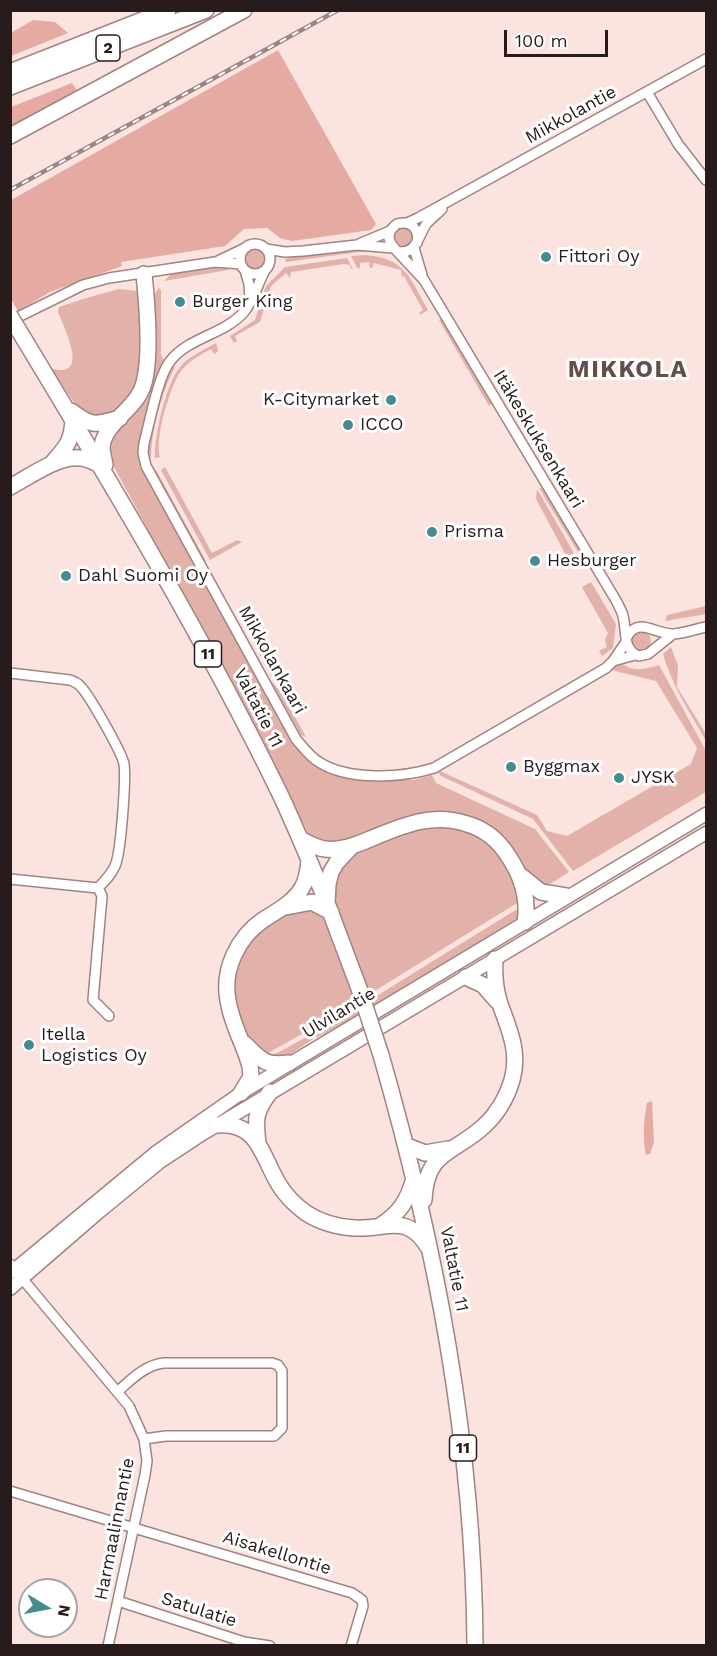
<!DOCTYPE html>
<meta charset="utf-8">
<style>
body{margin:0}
#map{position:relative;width:717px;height:1656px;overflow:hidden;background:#fbe3e0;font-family:"Work Sans",sans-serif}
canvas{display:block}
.frame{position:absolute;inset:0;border:12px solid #271c1b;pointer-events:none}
.north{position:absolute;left:18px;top:1578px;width:60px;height:60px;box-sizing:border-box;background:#fff;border:2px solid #a9a4a4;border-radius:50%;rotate:100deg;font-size:16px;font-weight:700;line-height:24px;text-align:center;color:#271c1b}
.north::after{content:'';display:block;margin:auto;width:21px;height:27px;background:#448c90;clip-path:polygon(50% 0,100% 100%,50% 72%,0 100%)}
.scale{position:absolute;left:504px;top:30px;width:104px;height:27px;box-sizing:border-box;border:3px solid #271c1b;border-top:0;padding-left:8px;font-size:18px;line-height:21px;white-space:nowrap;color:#271c1b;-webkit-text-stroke:4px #fff;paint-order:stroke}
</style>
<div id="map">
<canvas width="717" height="1656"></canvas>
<div class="frame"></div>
<div class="north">N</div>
<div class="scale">100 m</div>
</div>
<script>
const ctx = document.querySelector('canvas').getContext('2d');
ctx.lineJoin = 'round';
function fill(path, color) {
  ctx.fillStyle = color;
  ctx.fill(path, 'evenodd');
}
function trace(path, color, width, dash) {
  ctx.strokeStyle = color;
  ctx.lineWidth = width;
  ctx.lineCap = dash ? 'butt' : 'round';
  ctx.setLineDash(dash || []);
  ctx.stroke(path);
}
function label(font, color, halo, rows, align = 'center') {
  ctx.font = font + ' "Work Sans",sans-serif';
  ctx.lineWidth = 6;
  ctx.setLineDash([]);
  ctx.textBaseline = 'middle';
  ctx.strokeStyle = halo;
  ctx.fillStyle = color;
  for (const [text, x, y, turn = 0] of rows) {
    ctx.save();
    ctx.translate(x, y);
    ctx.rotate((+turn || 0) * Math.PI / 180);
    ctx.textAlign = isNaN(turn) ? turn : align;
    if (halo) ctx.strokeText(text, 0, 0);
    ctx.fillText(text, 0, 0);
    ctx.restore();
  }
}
fill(new Path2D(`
 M393 238a10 10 0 1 1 20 0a10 10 0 1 1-20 0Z
 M244 259a11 11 0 1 1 22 0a11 11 0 1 1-22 0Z
 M345,248L376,249V252H360L286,262L285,259L299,255Z
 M365,255C406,258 410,279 428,310L420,315L419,313L423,310L404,276L402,277L401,270L374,263L372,268H370L369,262L360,263V268H357L351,256Z
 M347,258L353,269H351L350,265L344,264L291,272L290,278L286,273L271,286L260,322L235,336L237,341L234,343L230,336L255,320L266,286L285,267Z
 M221,265H229L228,270L164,281L175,271Z
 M159,288L161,290V355L164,360L141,443L139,453L298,746L315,766L332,775L350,779L414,780L432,775L436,783L535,829L569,872L542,889L478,821L456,813L431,811L326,846L311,839L219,662L112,463L107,442C115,433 136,413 139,402C145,380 146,300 159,288Z
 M119,289L138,291L143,324L139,386L121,410L93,421L78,408L50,368C92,381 64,328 58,312L59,307L83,299Z
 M441,319L492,403L489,406L439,320Z
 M216,343L218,351L214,354L211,349C200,355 189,361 181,371C170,385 154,440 160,457L155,458C154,436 166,384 180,367C189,356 204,350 216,343Z
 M173,366L175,367C162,391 151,431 151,458L148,455C150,425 160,393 173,366Z
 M165,467L212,553L237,540L242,542L210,560L161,470Z
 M156,470L206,561L202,560L154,476Z
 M539,488L545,489L581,549L578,552Z
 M537,489L574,553L567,557L536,499Z
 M591,582L616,624L613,648L602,656L599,651L607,647L605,640L608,633L582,587Z
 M706,606V614L665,621L667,615Z
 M631 641a10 10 0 1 1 20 0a10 10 0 1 1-20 0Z
 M255,636L259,642L266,638L281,667L276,670L285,685L281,687L271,676L251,638Z
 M671,647L678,666L677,687L706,734V741C690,712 672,686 663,654Z
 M621,662C632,673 645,669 659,665L706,751V792L573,871L533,819L441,776L438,772L440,771L537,815L547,831L567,836L691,764L697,748L656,681L611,670Z
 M270,680L281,692L306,737L301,735Z
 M439,824C449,825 462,826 471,830C501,845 511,871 522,900L368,995L335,901C334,893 332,886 334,878C346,844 408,831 439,824Z
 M311,906L329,920L358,1002L263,1056C252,1044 241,1028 237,1013C222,959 261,917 311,906Z
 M522,906L518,918L371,1008L370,1000Z
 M358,1006L361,1014L316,1038L315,1032Z
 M312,1034L313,1039L282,1060L266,1059Z`), '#e2b1aa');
fill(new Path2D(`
 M33,20L55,22L68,33L11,56V33Z
 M278,50L376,224L371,230L292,241L280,238L267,228L244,229L225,246L121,262L122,266L50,292L18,311L11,299V200Z
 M72,83L78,92L11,129V107Z
 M652,1101L654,1142L650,1154L646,1155C642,1138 644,1120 647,1103Z`), '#e5aba3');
const minor = new Path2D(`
 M647,92L678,144L706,180
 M407,223L418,218L706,59
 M417,243C420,229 411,220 397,224C378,238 397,250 407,262C413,268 418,274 424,280L617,602C619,607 622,611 623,616C627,631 622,650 639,656L648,654L673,634
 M359,244L390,231
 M240 259a15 15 0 1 1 30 0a15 15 0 1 1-30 0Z
 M414,248L422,275
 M266,249L285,252L303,251L357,245L393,248
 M397,251C417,256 418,235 427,223C432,218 437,214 442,209
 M218,261L245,248
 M245,270L249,284L250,300
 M265,270C258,283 254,300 244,312C225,334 190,337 171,360C158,375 150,422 144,443L143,453L146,466L296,739C303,747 310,757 319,762C348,781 402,778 434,768L606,668L613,661L626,642
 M10,321L83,285L109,278L215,262L241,264
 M627,637C638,616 656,635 674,634C684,633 696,629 706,627
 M613,661L635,655
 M10,673L70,680C72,681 76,682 78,684C87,690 122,753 124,764C126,780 121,853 115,866C111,875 105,881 98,888L10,879
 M98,888L102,896L93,1000L109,1016
 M10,1264L129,1406L144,1439L147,1461L145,1475L108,1646
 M118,1391C132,1379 145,1365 164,1363H272L278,1365L282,1371V1428L274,1436H166L144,1439
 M10,1491L352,1593L362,1600L363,1606L351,1646
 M118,1601L244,1642L270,1646`);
const major = new Path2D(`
 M10,1273L155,1153L241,1093L706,814
 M10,1289L99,1212L160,1162L204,1133L706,833`);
const highway = new Path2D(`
 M10,72L168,10
 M10,87L206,10
 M10,136L244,10
 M24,339C114,488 204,638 280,794C297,830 312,867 327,903
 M71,411C92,427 95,425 120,418
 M53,462C67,446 72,441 73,419
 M105,465C104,459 102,452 102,447C104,423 136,409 143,386C152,358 147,303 144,274
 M10,487C29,477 59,455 80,458C88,458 95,463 102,466
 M300,839C308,843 316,848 325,849C341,851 356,845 370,839C402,826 432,812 467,824C485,829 499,841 509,857C522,877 529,898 525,922
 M352,846L337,862L331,872L328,884L327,903L360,991
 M520,875L541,892L566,896
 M286,907L312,902L331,912
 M466,977L483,985L497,1001
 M245,1044C262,1061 265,1066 289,1063
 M381,1055C436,1247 474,1445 475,1646
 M241,1093L251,1077L250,1066C244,1044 231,1023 228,1000C222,970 238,937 263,920C277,911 293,903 302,888C307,880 308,870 309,861
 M217,1125C258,1122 261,1154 278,1183C285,1195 295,1205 306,1213C320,1222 338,1227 354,1228C387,1230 406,1212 428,1247
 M258,1143C255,1119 255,1112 270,1092
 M407,1146L425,1153L448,1149
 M424,1200C426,1150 454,1154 484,1126C497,1114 507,1097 512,1080C520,1052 509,1029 500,1004C495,989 494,975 495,959
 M381,1225C400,1213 408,1200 414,1178`);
trace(minor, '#a08481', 12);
trace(major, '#a08481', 15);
trace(highway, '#a08481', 18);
trace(minor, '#fff', 9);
trace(major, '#fff', 12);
trace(highway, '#fff', 15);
const rail = new Path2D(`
 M10,190L338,10`);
trace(rail, '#998785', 4.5);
trace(rail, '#fff', 2, [7]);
const highwayBridge = new Path2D(`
 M10,316L24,339
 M360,991L381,1055`);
trace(highwayBridge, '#a08481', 18, []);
trace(highwayBridge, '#fff', 15);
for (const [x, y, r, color] of [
 [546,257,6,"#448c90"],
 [180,302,6,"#448c90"],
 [391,400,6,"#448c90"],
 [348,425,6,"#448c90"],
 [432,532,6,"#448c90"],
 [535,561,6,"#448c90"],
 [66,576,6,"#448c90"],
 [511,767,6,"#448c90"],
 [619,778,6,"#448c90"],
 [29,1045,6,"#448c90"]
]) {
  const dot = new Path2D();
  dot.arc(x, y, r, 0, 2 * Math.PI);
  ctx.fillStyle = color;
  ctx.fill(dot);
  trace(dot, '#fff', 2);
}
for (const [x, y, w] of [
 [108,48,24],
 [208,654,27],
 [463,1448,27]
]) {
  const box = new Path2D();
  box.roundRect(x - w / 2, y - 13, w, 26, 4.5);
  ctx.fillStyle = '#fff';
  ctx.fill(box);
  trace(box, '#271c1b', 1.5);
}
label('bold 16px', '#271c1b', null, [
 ["2",108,48],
 ["11",208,654],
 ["11",463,1448]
]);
label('18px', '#271c1b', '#fff', [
 ["Mikkolantie",571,115,-29],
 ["Itäkeskuksenkaari",538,439,59],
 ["Mikkolankaari",272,660,61],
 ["Valtatie 11",258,708,63],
 ["Ulvilantie",339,1013,-31],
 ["Valtatie 11",454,1269,79],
 ["Harmaalinnantie",115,1529,-79],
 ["Aisakellontie",277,1553,17],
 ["Satulatie",199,1610,18]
]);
label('18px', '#271c1b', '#fff', [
 ["Fittori Oy",558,257],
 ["Burger King",192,302],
 ["K-Citymarket",379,400,"right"],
 ["ICCO",360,425],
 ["Prisma",444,532],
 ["Hesburger",547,561],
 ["Dahl Suomi Oy",78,576],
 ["Byggmax",523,767],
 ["JYSK",631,778],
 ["Itella",41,1035],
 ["Logistics Oy",41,1056]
], 'left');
ctx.letterSpacing = '1.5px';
label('bold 24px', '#654d49', '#fff', [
 ["MIKKOLA",628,370]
]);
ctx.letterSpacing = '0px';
</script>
